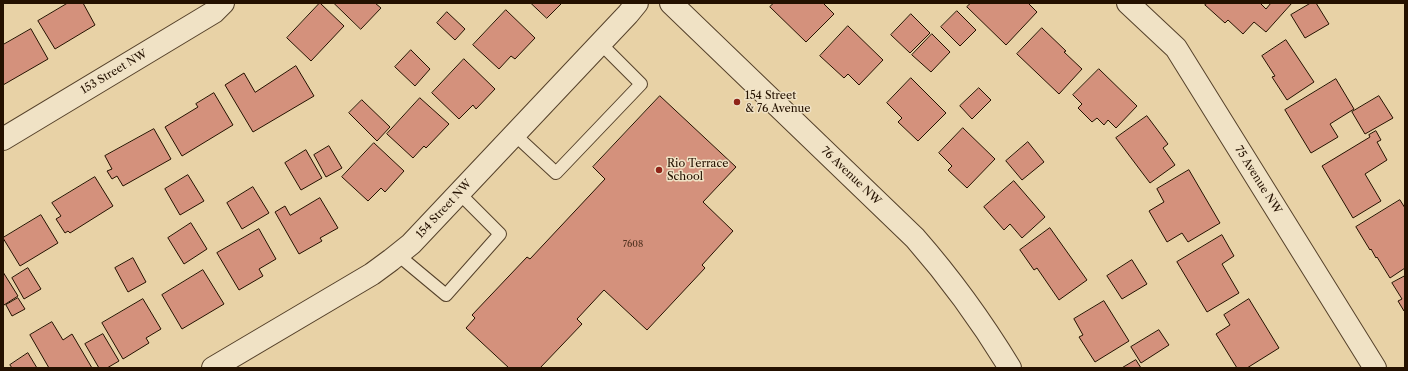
<!DOCTYPE html>
<style>
body{margin:0}
#map{position:relative;width:1408px;height:371px;overflow:hidden;background:#e8d2a6;font-family:"Libre Caslon Text",serif}
canvas{display:block}
.frame{position:absolute;inset:0;border:4px solid #241100;pointer-events:none}
</style>
<div id="map">
<canvas width="1408" height="371"></canvas>
<div class="frame"></div>
</div>
<script>
const ctx = document.querySelector('canvas').getContext('2d');
ctx.lineJoin = 'round';
function fill(path, color) {
  ctx.fillStyle = color;
  ctx.fill(path, 'evenodd');
}
function trace(path, color, width, dash) {
  ctx.strokeStyle = color;
  ctx.lineWidth = width;
  ctx.lineCap = dash ? 'butt' : 'round';
  ctx.setLineDash(dash || []);
  ctx.stroke(path);
}
function label(font, color, halo, rows, align = 'center') {
  ctx.font = font + ' "Libre Caslon Text",serif';
  ctx.lineWidth = 3;
  ctx.setLineDash([]);
  ctx.textBaseline = 'middle';
  ctx.strokeStyle = halo;
  ctx.fillStyle = color;
  for (const [text, x, y, turn = 0] of rows) {
    ctx.save();
    ctx.translate(x, y);
    ctx.rotate((+turn || 0) * Math.PI / 180);
    ctx.textAlign = isNaN(turn) ? turn : align;
    if (halo) ctx.strokeText(text, 0, 0);
    ctx.fillText(text, 0, 0);
    ctx.restore();
  }
}
const building = new Path2D(`
 M68,3H83L95,25L55,49L38,21Z
 M320,3L344,26L311,61L287,38Z
 M334,3H375L381,8L361,29Z
 M531,3H562L547,18Z
 M774,3H823L834,14L806,42L770,7Z
 M971,3H1028L1037,12L1006,45L967,7Z
 M1208,3H1260L1266,9L1271,3H1292L1266,32L1254,22L1243,34L1228,20L1225,23L1205,5Z
 M1311,3H1316L1329,24L1305,38L1291,15Z
 M506,10L535,38L515,59L511,56L499,69L473,45Z
 M957,11L976,30L960,46L941,27Z
 M447,12L465,29L455,40L437,23Z
 M911,14L930,33L910,53L891,35Z
 M848,26L883,60L859,85L848,74L844,78L820,56Z
 M1042,28L1066,51L1064,52L1082,69L1059,94L1017,54Z
 M31,29L48,59L3,85V45Z
 M932,34L950,52L931,72L912,55Z
 M1286,40L1314,82L1287,100L1272,77L1275,76L1262,56Z
 M411,50L430,69L415,86L395,67Z
 M464,59L495,89L476,109L473,105L459,119L432,93Z
 M296,66L314,96L253,132L225,85L244,73L255,92Z
 M1099,69L1137,106L1116,128L1108,120L1104,125L1097,118L1092,122L1078,108L1082,104L1073,95Z
 M911,78L946,113L918,141L898,122L902,118L887,103Z
 M1336,79L1354,109L1330,124L1338,137L1311,153L1285,110Z
 M979,88L991,100L972,119L960,106Z
 M214,93L233,125L182,156L165,127L198,107L196,104Z
 M660,96L736,167L703,202L733,231L702,265L705,268L647,330L604,290L577,319L582,324L540,368H509L466,328L475,318L472,315L527,257L530,259L605,179L593,167Z
 M1379,96L1393,118L1365,134L1352,112Z
 M420,98L449,124L426,148L424,146L413,158L387,134Z
 M362,100L390,127L377,141L349,113Z
 M1147,116L1168,144L1163,148L1175,165L1150,183L1116,138Z
 M963,128L995,159L967,188L948,170L952,166L939,153Z
 M154,129L171,159L123,186L117,176L112,179L107,171L112,169L105,156Z
 M1376,131L1381,140L1377,142L1387,160L1365,174L1381,201L1353,218L1322,166L1370,137L1369,135Z
 M1028,142L1044,162L1022,180L1006,161Z
 M374,143L404,171L385,192L381,188L368,201L342,177Z
 M329,146L342,168L326,177L314,155Z
 M306,150L322,178L301,190L285,163Z
 M1189,170L1220,223L1188,242L1182,233L1167,242L1149,211L1164,202L1157,189Z
 M188,175L204,201L180,215L165,189Z
 M95,177L113,206L70,233L68,231L65,233L56,219L61,216L52,203Z
 M1014,181L1045,217L1022,238L1010,224L1004,230L984,207Z
 M253,187L269,213L242,229L227,203Z
 M320,198L338,228L320,238L322,241L299,254L275,212L285,206L290,215Z
 M1400,200L1405,208V268L1390,278L1377,257L1376,258L1371,249L1370,250L1356,227Z
 M41,215L58,243L20,266L3,238Z
 M191,223L207,249L184,264L168,238Z
 M1050,228L1087,280L1059,300L1037,268L1034,270L1020,250Z
 M259,229L276,259L259,269L263,276L239,290L217,253Z
 M1222,235L1234,256L1222,264L1239,293L1207,312L1177,262Z
 M133,258L146,282L128,292L115,268Z
 M1132,260L1147,284L1122,299L1107,276Z
 M28,268L41,289L24,299L12,278Z
 M203,270L224,304L182,329L162,295Z
 M3,272L18,296L4,305L3,303Z
 M1405,276V311H1404L1398,301L1402,299L1392,283Z
 M18,298L25,309L12,316L6,305Z
 M143,299L161,329L146,338L149,343L123,359L102,323Z
 M1249,299L1279,348L1247,368H1237L1216,334L1230,325L1224,315Z
 M1104,301L1129,341L1095,362L1079,337L1083,335L1074,319Z
 M52,322L63,340L72,334L92,368H49L30,335Z
 M1159,330L1169,345L1141,363L1131,347Z
 M103,334L119,361L107,368H99L85,344Z
 M28,353L37,368H12L10,365Z
 M1136,360L1141,368H1122Z`);
fill(building, '#d4917c');
trace(building, '#241100', 1);
const service = new Path2D(`
 M514,134L556,173L641,84L600,43
 M398,255L446,295L500,234L459,193`);
const minor = new Path2D(`
 M1128,3L1176,48L1375,368
 M3,139L214,12L223,3
 M213,368L372,274L391,260L411,244L628,14L637,3`);
const tertiary = new Path2D(`
 M671,3L915,238C951,279 982,322 1010,368`);
trace(service, '#55412a', 14);
trace(minor, '#55412a', 24);
trace(tertiary, '#55412a', 24);
trace(service, '#f0e2c5', 12);
trace(minor, '#f0e2c5', 22);
trace(tertiary, '#f0e2c5', 22);
for (const [x, y, r, color] of [
 [737,102,4,"#8f2418"],
 [659,170,4,"#8f2418"]
]) {
  const dot = new Path2D();
  dot.arc(x, y, r, 0, 2 * Math.PI);
  ctx.fillStyle = color;
  ctx.fill(dot);
  trace(dot, '#f0e2c5', 1.5);
}
label('9px', '#50311f', null, [
 ["7608",633,244]
]);
label('11px', '#241100', '#f0e2c5', [
 ["153 Street NW",114,72,-31],
 ["76 Avenue NW",851,176,44],
 ["75 Avenue NW",1258,180,58],
 ["154 Street NW",444,209,-47]
]);
label('11px', '#241100', '#f0e2c5', [
 ["154 Street",745,96],
 ["& 76 Avenue",745,109],
 ["Rio Terrace",667,164],
 ["School",667,177]
], 'left');
</script>
